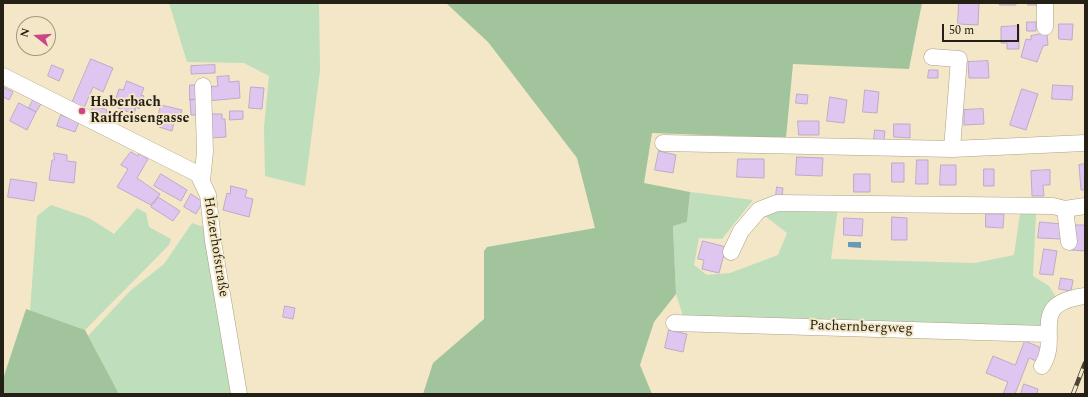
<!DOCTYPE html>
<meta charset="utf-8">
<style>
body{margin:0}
#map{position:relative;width:1088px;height:397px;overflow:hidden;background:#f3e7c8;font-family:Spectral,serif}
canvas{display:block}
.frame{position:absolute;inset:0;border:4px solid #252015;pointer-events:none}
.north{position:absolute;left:16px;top:16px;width:40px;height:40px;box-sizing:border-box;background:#f3e7c8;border:1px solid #a19780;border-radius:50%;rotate:287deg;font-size:11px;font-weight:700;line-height:16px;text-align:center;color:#252015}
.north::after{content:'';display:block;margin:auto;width:14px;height:18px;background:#cb4587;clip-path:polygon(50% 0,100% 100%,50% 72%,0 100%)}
.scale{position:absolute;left:942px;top:24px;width:77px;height:18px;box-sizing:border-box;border:2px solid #252015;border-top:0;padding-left:5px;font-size:12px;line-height:14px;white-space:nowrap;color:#252015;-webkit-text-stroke:3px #f3e7c8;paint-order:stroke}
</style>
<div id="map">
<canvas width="1088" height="397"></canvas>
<div class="frame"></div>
<div class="north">N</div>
<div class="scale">50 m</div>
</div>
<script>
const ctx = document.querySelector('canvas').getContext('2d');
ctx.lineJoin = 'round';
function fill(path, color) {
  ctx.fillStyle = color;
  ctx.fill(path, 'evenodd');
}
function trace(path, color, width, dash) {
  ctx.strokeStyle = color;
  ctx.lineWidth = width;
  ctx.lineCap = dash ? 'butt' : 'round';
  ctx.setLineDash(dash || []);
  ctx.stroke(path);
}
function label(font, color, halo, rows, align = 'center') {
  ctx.font = font + ' Spectral,serif';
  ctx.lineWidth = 4;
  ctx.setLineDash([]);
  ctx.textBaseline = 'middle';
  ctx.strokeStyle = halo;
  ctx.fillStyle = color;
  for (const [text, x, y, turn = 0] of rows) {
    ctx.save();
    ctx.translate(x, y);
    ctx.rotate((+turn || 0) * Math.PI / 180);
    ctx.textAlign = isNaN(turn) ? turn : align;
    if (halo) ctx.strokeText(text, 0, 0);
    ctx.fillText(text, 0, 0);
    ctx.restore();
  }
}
fill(new Path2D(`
 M169,3H319L320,71L305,186L265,176L264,127L269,76L244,63L187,62Z
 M690,192L753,200L722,239L699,238L694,265L707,275L730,273L778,255L787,233L765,216L780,207L838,208L831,259L975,263L1014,255L1020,213L1036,214L1033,276L1049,286L1056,297L1040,331L683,316L676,294L673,226L687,222Z
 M51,205L89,218L114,234L137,208L146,213L149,227L171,239L169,245L85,330L30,311L37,216Z
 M192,223L207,228L233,394H119L88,336L131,290L164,264Z`), '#bfdebb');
fill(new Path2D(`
 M446,3H922L909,69L793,64L786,138L652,133L644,183L690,192L687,222L673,226L676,294L654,322L640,365L652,394H423L433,363L484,319V251L487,247L595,228L577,158L488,42Z
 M26,309L85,330L119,394H3V379Z`), '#a2c49d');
fill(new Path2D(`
 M848,242H861V248L848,247Z`), '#699ab3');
const building = new Path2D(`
 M959,3H979L978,25L958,24Z
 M1000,3H1016V5H1000Z
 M1028,3H1038V5H1028Z
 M1027,22H1036V31H1027Z
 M1059,24H1073L1072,40L1059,39Z
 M1019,26V49H1007V43H1001V27Z
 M1047,33L1048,45L1043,46L1037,62L1021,57L1026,39L1031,40V36Z
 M91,59L113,68L103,92L93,87L84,108L72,103Z
 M988,61L989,78H969L968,62Z
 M52,65L64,70L59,81L48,76Z
 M215,65V73L191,74V66Z
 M929,70H938V78H928Z
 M229,76V82L239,81L240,98L207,101L206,87L218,86L217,77Z
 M127,81L144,88L141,95L144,96L139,109L136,107L134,114L118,108L121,100L116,98L119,89L123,90Z
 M190,85H200V99L190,100Z
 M1053,85L1073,86L1072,100L1052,99Z
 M3,87L13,92L9,100L3,97Z
 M251,87L264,88L262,109L249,108Z
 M1022,89L1038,94L1026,130L1010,125Z
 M865,90L879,92L877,113L863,112Z
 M797,94L808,95L807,104L796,103Z
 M830,97L847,100L844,123L827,121Z
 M200,99L201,115H191L190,100Z
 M33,100L41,104L36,112L29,108Z
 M19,103L36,112L27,130L10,121Z
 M94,105L107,110L104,119L90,114Z
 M161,105L182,110L178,123L174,122L172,131L159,127L161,119L158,118Z
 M983,109L984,124L964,125V110Z
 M230,111H243V119L230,120Z
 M210,114H222V119H225L226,137L211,138Z
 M61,115L79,122L75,132L57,126Z
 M798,121H819V135H799Z
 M894,124H910V138L894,137Z
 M875,130L885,131L884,140L874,139Z
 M659,151L676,155L673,173L655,170Z
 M131,152L138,156L139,153L148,159L137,178L160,194L154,203L153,202L151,205L117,187L128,169L121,165Z
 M54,153L67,155V161L76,162L74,183L49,180L52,160H54Z
 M797,157L823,158L822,176L796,175Z
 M738,159H764V178L737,177Z
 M917,160H928V184H916Z
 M892,163H904V182H892Z
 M1085,164V190H1081L1079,165Z
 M941,165H956V185H940Z
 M984,169H994V186H984Z
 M1050,170V185H1043L1044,196H1032L1031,171Z
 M161,174L187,190L181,201L154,186Z
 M854,174H870V192H854Z
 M11,179L37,183L34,201L8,197Z
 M231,186L247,190L245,197L253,199L249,217L223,210L227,193L230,194Z
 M777,187L783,188L782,196H776Z
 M191,194L203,202L196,214L184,207Z
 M158,197L180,211L173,221L151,207Z
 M986,214H1004L1003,228L986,227Z
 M892,217L907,218V240H892Z
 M844,218L863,219L862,236L844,235Z
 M1040,222L1062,224L1061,239L1038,238Z
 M1072,225H1085V251L1071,250Z
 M703,241L726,247L719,273L702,269L704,260L698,259Z
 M1044,249L1057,251L1053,275L1040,274Z
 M1061,278L1073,280L1071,291L1059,289Z
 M285,306L295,308L293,319L283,317Z
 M669,330L687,334L683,352L665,348Z
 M1025,341L1044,349L1039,362L1029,358L1015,394H1003L1008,382L986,373L993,356L1015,365Z
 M1024,384L1038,389L1037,394H1021Z`);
fill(building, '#dfc6f1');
trace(building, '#bbabc7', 1);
const minor = new Path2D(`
 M1045,3V27
 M932,57L959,59L952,149
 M3,76L198,174L208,195L213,241L239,394
 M663,143L952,149L1085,143
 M202,181L205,152L203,86
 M1065,209L1069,242
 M731,252L741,231L759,210L777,203L1053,206L1065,209L1085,206
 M674,323L1047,334
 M1042,366C1062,335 1026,304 1085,296`);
trace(minor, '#ada184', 17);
trace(minor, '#fff', 16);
const rail = new Path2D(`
 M1073,394L1085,363`);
trace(rail, '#4a4435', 4.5);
trace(rail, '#f3e7c8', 3, [9]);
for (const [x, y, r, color] of [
 [82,111,4,"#cb4587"]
]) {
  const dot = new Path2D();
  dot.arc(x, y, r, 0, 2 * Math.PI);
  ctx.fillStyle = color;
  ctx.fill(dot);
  trace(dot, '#f3e7c8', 1.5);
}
label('bold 14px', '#252015', '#f3e7c8', [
 ["Haberbach",90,103],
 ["Raiffeisengasse",90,119]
], 'left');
label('14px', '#252015', '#f3e7c8', [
 ["Holzerhofstraße",215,247,81],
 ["Pachernbergweg",861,328,2]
]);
</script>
